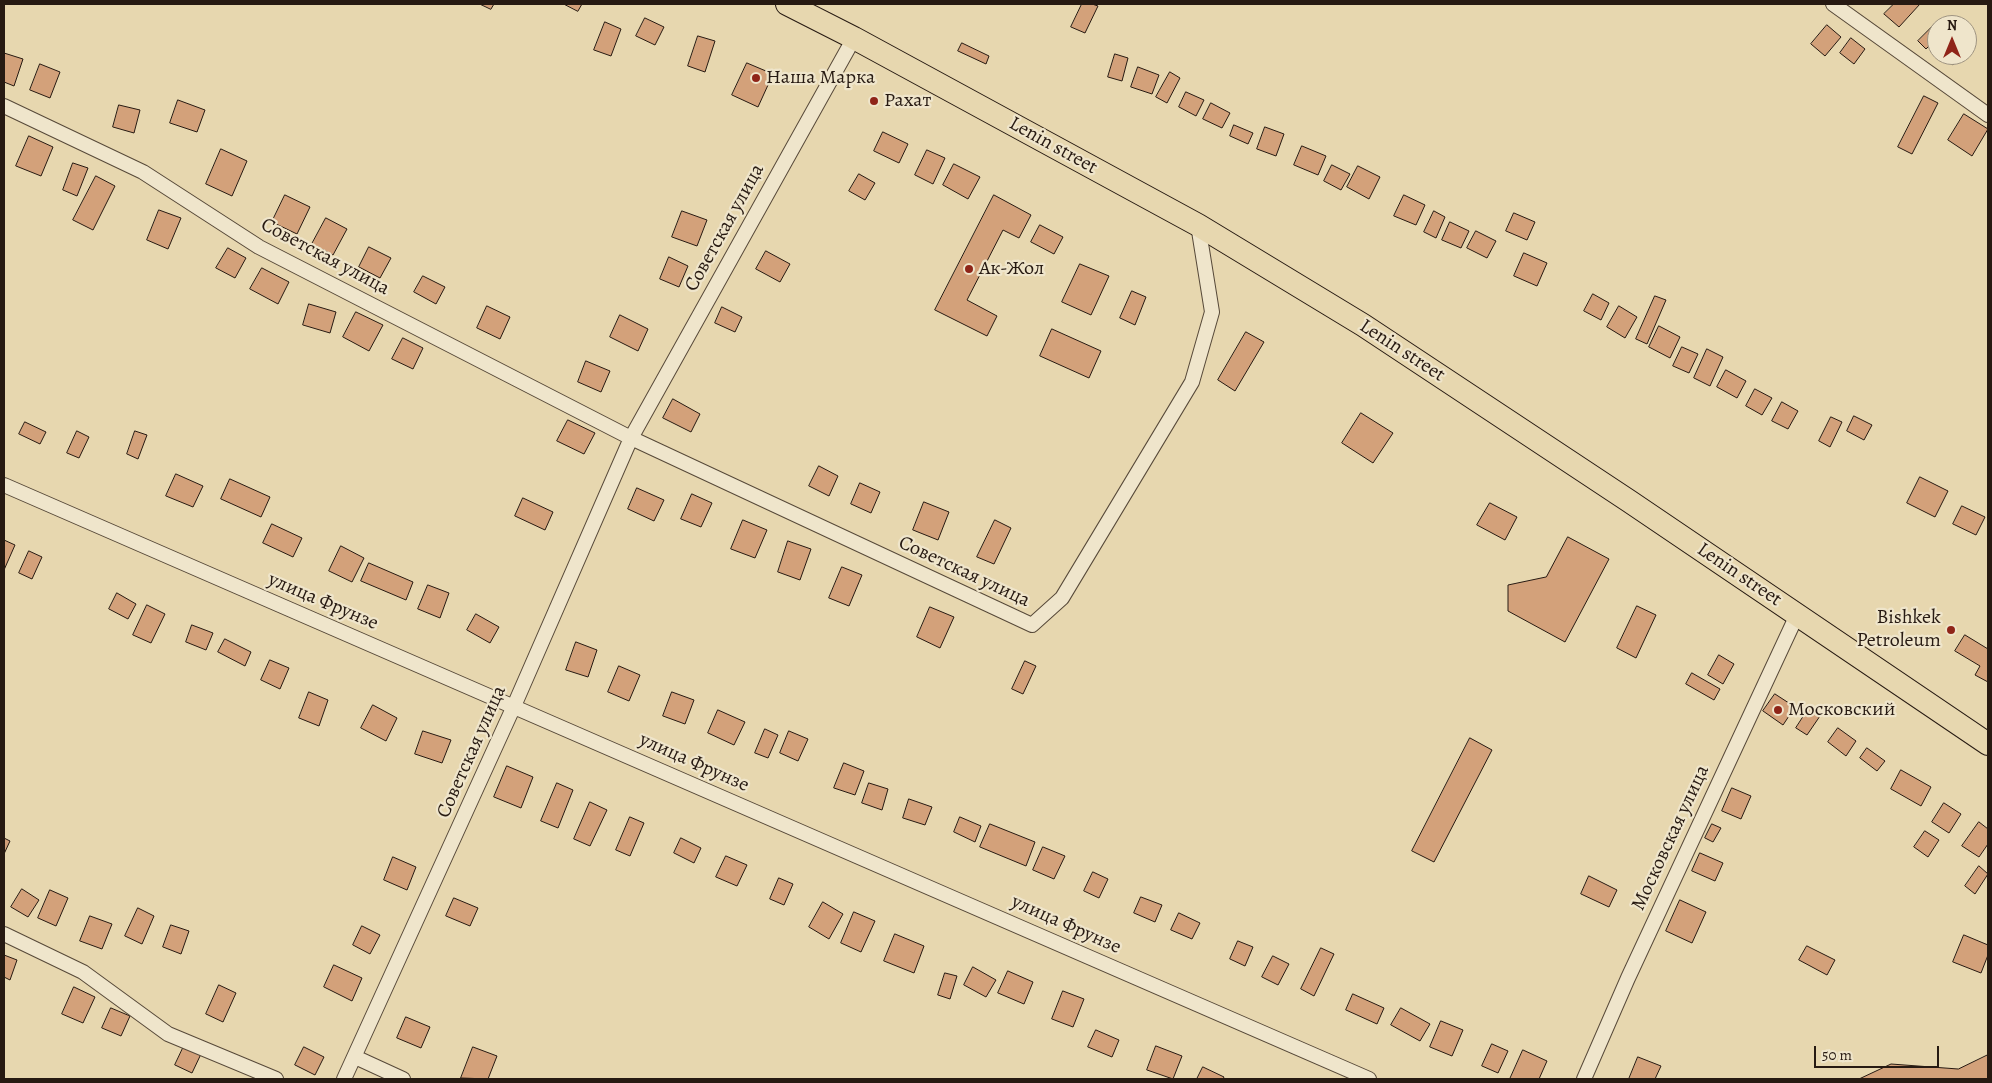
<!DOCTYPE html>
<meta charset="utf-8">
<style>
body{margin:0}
#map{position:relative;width:1992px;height:1083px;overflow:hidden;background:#e7d7af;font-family:Alegreya,serif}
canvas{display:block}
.frame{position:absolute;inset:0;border:5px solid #271a12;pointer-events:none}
.north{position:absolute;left:1927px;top:15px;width:50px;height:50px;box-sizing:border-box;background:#efe5cb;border:1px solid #9f9481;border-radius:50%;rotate:0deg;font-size:14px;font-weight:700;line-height:20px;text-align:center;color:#271a12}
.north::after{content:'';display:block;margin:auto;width:18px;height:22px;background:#8f2418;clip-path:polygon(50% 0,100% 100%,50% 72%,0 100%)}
.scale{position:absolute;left:1814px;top:1046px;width:125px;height:22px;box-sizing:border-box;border:2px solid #271a12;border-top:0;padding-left:6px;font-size:15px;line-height:18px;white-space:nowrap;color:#271a12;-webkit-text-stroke:4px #efe5cb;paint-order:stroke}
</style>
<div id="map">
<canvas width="1992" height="1083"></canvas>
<div class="frame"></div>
<div class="north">N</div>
<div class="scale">50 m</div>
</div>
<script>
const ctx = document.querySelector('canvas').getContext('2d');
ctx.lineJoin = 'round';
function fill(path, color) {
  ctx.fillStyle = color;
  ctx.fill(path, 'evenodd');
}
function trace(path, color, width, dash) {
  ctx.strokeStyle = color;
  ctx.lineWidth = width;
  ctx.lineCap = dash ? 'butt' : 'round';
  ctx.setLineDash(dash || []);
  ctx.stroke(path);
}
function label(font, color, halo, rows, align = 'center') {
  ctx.font = font + ' Alegreya,serif';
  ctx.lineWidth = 4.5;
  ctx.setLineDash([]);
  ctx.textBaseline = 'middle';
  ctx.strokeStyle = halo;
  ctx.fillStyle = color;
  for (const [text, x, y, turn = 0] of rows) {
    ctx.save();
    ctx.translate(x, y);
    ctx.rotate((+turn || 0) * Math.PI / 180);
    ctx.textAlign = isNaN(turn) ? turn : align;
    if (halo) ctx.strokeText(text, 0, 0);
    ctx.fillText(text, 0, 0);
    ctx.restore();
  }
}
const building = new Path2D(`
 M480,4H494L491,9Z
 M564,4H582L578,11Z
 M1082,4H1092L1098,6L1085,33L1071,27Z
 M1894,4H1920L1899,27L1884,14Z
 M645,18L664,27L655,45L636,36Z
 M1939,20L1944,25H1937V38L1926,49L1918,41Z
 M605,22L621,29L611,56L594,50Z
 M1827,25L1841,37L1825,56L1811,44Z
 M698,36L715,41L705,72L688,66Z
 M1851,38L1865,49L1854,64L1840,53Z
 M962,43L989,56L986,64L958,51Z
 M4,53L23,59L14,86L4,82Z
 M1115,54L1128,58L1122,81L1108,77Z
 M1943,55H1961L1953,65L1942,56Z
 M747,63L773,74L758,107L732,95Z
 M40,64L60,72L50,98L30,90Z
 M1138,67L1159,75L1152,94L1131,87Z
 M1170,72L1180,78L1167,103L1156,97Z
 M1186,92L1204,100L1196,116L1179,107Z
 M1924,96L1938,103L1912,154L1898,147Z
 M178,100L205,110L197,132L170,123Z
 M1211,103L1230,113L1222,128L1203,119Z
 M119,105L140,110L134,133L113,127Z
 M1964,114L1988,129L1972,156L1948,140Z
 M1234,125L1253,133L1248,144L1230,136Z
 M1265,127L1284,134L1276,156L1257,149Z
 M883,132L908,144L899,163L874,151Z
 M29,136L53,147L41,176L16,166Z
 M1302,146L1326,156L1318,175L1294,165Z
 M221,149L247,161L232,196L206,184Z
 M927,150L945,158L933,184L915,175Z
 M73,163L88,168L77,196L63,190Z
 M954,164L980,177L968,199L943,185Z
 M1332,165L1350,174L1341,190L1324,181Z
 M1358,166L1380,177L1369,199L1347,187Z
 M859,174L875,183L865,200L849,191Z
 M96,176L115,186L93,230L73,220Z
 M285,195L310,207L297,234L272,222Z
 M994,195L1031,215L1019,238L1003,230L967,300L997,316L987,336L935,310Z
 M1404,195L1425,205L1416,225L1394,216Z
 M159,210L181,218L168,249L147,240Z
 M682,211L707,220L697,246L672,237Z
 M1434,211L1445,217L1436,238L1424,232Z
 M1514,213L1535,222L1527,240L1506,231Z
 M326,218L347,229L333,255L312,244Z
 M1450,222L1469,231L1461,248L1442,240Z
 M1040,225L1063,237L1054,254L1031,242Z
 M1476,231L1496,241L1487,258L1467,248Z
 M369,247L391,258L380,278L359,267Z
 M228,248L246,258L235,278L216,268Z
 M766,251L790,264L780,282L756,269Z
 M1524,253L1547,263L1537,286L1514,276Z
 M669,257L688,266L679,287L660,279Z
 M1080,264L1109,276L1091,315L1062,302Z
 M262,268L289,282L278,304L250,289Z
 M423,276L445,287L436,304L414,292Z
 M1132,291L1146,297L1135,325L1120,318Z
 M1593,294L1609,303L1601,320L1584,311Z
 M1655,296L1666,300L1647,344L1636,339Z
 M309,304L336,312L330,333L303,325Z
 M487,306L510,317L500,339L477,328Z
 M1619,306L1637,317L1625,338L1607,327Z
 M722,307L742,317L735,332L715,323Z
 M356,312L383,325L369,351L343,337Z
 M620,315L648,329L638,351L610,337Z
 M1659,326L1680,337L1670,358L1649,347Z
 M1052,329L1101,351L1089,378L1040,356Z
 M1246,332L1264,342L1235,391L1218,380Z
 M403,338L423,348L413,369L392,359Z
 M1682,347L1698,354L1689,373L1673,366Z
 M1707,349L1723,357L1710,386L1694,378Z
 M586,361L610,371L601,392L578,382Z
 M1726,370L1746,381L1737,398L1717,387Z
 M1755,389L1772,398L1762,415L1746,406Z
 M673,399L700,414L691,432L663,418Z
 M1782,402L1798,411L1788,429L1772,421Z
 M1361,413L1393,433L1373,463L1342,443Z
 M1854,416L1872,425L1864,440L1847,431Z
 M1831,417L1842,422L1830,447L1819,441Z
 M568,420L595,433L584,454L557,441Z
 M25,422L46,432L40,444L19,434Z
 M77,431L89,437L79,458L67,453Z
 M135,431L147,435L138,459L127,454Z
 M819,466L838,476L829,496L809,486Z
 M176,474L203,486L193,507L166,496Z
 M1920,477L1948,491L1935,517L1907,503Z
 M230,479L270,497L261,517L221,499Z
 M860,483L880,492L871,513L851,504Z
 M637,488L664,500L654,521L628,509Z
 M692,494L712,503L701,527L681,519Z
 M523,498L553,512L545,530L515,516Z
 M924,502L949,512L938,540L913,530Z
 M1490,503L1517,517L1505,540L1477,525Z
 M1962,506L1985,517L1976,535L1953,524Z
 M743,520L767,530L755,558L731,549Z
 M995,520L1011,528L994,564L977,557Z
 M272,524L302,538L293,557L263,543Z
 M1568,537L1609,559L1565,642L1508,611V585L1546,577Z
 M4,540L15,545L4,570Z
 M788,541L811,549L800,580L778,572Z
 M341,546L364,558L352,582L329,571Z
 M29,551L42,557L32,579L19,573Z
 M369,563L413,582L406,600L361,581Z
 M842,567L862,575L849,606L829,598Z
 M428,585L449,593L440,618L418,609Z
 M117,593L136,604L128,619L109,609Z
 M147,605L165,614L151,643L133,635Z
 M1637,606L1656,615L1636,658L1617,648Z
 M930,607L954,617L940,648L917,637Z
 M476,614L499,627L490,643L467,630Z
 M192,625L213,633L206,650L186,642Z
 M1965,635L1988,649V682L1975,675L1980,666L1955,651Z
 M225,639L251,652L245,666L218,652Z
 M576,642L597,650L588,677L566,670Z
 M1719,655L1734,664L1723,684L1708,675Z
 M270,660L289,668L280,689L261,680Z
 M1025,661L1036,666L1023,694L1012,689Z
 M619,666L640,675L629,701L608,692Z
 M1692,673L1720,689L1714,700L1686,684Z
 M309,692L328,700L319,726L299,718Z
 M672,692L694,700L685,724L663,716Z
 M1775,694L1795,707L1783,725L1763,711Z
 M373,705L397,718L386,741L361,728Z
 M1809,708L1820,716L1807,735L1796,728Z
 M718,710L745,722L734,745L708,733Z
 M1838,728L1856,741L1846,756L1828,742Z
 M765,729L778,735L768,758L755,753Z
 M423,731L451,740L442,763L415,754Z
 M789,731L808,739L798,761L780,753Z
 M1470,738L1492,750L1434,862L1412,851Z
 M1867,748L1885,761L1877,771L1860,758Z
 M844,763L864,771L855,795L834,788Z
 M507,766L533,777L521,808L494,797Z
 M1901,770L1931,787L1921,806L1891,789Z
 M557,783L573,790L558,828L541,821Z
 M869,783L888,789L882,810L862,803Z
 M1732,788L1751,796L1741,819L1722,811Z
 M909,799L932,807L925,825L903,818Z
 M590,802L607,810L590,846L574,839Z
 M1944,803L1961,814L1949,833L1932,822Z
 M630,817L644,823L630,856L616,850Z
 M960,817L981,826L975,842L954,832Z
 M1979,822L1988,829V844L1979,857L1962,846Z
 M990,824L1035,842L1026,866L980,847Z
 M1712,824L1721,828L1713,842L1705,838Z
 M1925,831L1939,840L1928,857L1914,847Z
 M4,838L10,841L4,854Z
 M681,838L701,848L694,863L674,853Z
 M1043,847L1065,856L1054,879L1033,870Z
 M1700,853L1723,863L1715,881L1692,871Z
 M726,856L747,865L737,886L716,877Z
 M393,857L416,867L407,890L384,880Z
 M1979,866L1988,874L1975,894L1965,886Z
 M1093,872L1108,879L1099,898L1084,891Z
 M1589,876L1617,890L1609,907L1581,894Z
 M779,878L793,884L784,905L770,899Z
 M22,889L39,900L28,917L11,907Z
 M50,890L68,898L56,926L38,918Z
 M1141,897L1162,905L1155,922L1134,913Z
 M454,898L478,908L470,926L446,916Z
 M1680,900L1706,912L1692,943L1666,931Z
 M823,902L843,914L829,939L809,927Z
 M138,908L154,916L142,944L125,936Z
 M854,912L875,921L861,952L841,943Z
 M1179,913L1200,923L1192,939L1171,930Z
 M90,916L112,924L102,949L80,941Z
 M171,925L189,931L181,954L163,947Z
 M362,926L380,935L370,954L353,945Z
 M895,934L924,946L914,973L884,961Z
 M1964,935L1988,945V955L1981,973L1953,962Z
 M1238,941L1253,947L1245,966L1230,959Z
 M1807,946L1835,960L1827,975L1799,960Z
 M1321,948L1334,954L1314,996L1301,989Z
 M4,955L17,960L10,980L4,977Z
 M1273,956L1289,964L1278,985L1262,977Z
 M334,965L362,978L352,1001L324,987Z
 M973,967L996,980L986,997L964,985Z
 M1008,971L1033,982L1024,1004L998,993Z
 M945,973L957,976L950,999L938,995Z
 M219,985L236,993L223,1022L206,1014Z
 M74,987L95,997L83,1023L62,1014Z
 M1063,991L1084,999L1073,1027L1052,1019Z
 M1353,994L1384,1008L1377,1024L1346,1010Z
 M111,1008L130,1016L121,1036L102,1028Z
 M1401,1008L1430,1024L1420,1041L1391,1025Z
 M406,1017L430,1027L421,1048L397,1038Z
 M1441,1021L1463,1030L1452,1056L1430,1047Z
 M1096,1030L1119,1040L1112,1057L1088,1047Z
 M1492,1044L1508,1051L1498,1073L1482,1066Z
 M184,1046L201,1054L192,1073L175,1065Z
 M1156,1046L1182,1056L1173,1079L1147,1070Z
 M304,1047L324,1057L315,1075L295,1065Z
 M473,1047L497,1056L488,1079L461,1078Z
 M1523,1050L1547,1061L1539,1079H1510Z
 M1988,1055V1079H1859L1891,1064L1958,1069Z
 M1638,1057L1661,1066L1655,1079H1629Z
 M1203,1067L1224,1077L1223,1079H1197Z`);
fill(building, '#d3a17a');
trace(building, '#271a12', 1);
const minor = new Path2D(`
 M1833,4L1988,115
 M4,106L143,172L259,247L631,438L1032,625L1062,598L1192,382L1212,312L1198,225
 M4,485L1369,1079
 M4,934L83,972L168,1034L276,1079
 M355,1057L403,1079
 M344,1079L514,706L631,438L854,38
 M1584,1079L1628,978L1797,615`);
const primary = new Path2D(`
 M787,4L854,38L1198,225L1363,325L1629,501L1988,744`);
trace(minor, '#574939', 16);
trace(primary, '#271a12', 24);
trace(minor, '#efe5cb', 14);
trace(primary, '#e7d7af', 22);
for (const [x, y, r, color] of [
 [756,78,5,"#8f2418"],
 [874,101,5,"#8f2418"],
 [969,269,5,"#8f2418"],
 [1951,630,5,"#8f2418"],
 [1778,710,5,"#8f2418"]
]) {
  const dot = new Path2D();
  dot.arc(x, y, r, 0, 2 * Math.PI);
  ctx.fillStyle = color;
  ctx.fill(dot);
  trace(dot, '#efe5cb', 2);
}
label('20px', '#271a12', '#efe5cb', [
 ["Наша Марка",766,78],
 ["Рахат",884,101],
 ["Ак-Жол",979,269],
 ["Bishkek",1941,618,"right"],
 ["Petroleum",1941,641,"right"],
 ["Московский",1788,710]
], 'left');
label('20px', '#271a12', '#efe5cb', [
 ["Lenin street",1053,146,29],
 ["Советская улица",725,228,-61],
 ["Советская улица",325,257,28],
 ["Lenin street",1402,351,33],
 ["Советская улица",964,572,25],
 ["Lenin street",1739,575,34],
 ["улица Фрунзе",323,602,23],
 ["Советская улица",472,752,-66],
 ["улица Фрунзе",694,763,24],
 ["Московская улица",1671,838,-65],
 ["улица Фрунзе",1066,925,24]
]);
</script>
